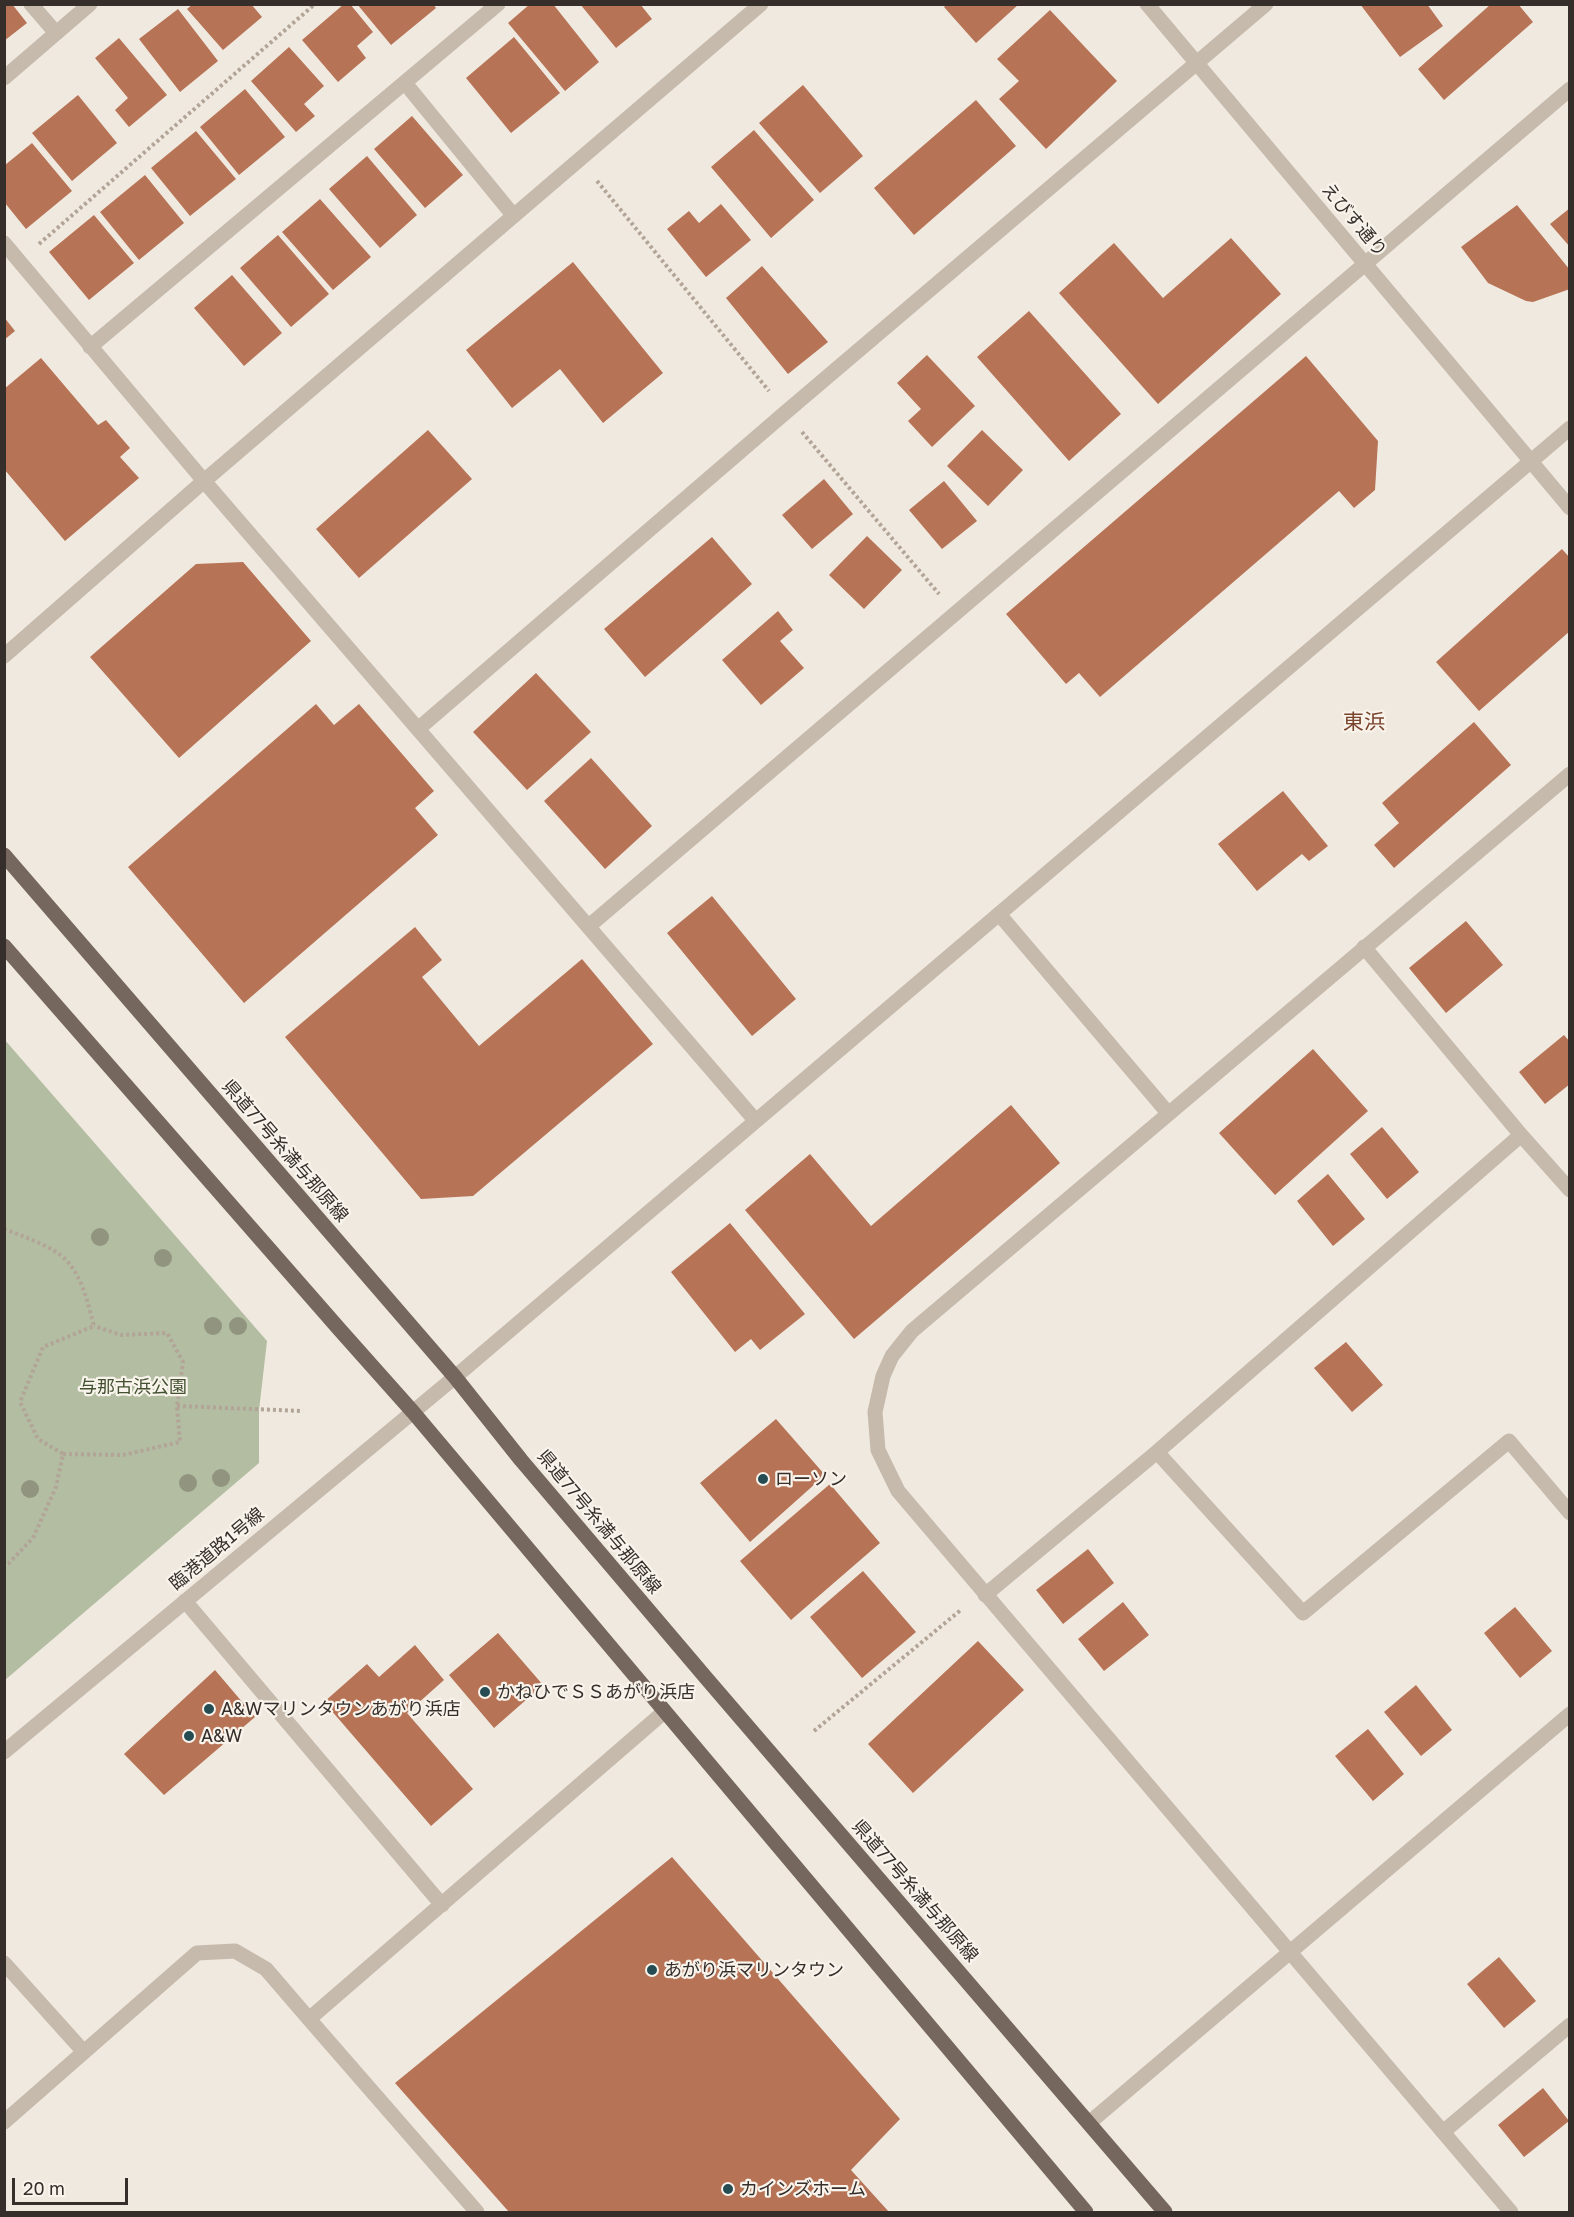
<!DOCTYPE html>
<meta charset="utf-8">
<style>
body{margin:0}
#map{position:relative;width:1574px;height:2217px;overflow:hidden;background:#f0e9df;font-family:"Golos Text",sans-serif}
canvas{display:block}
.frame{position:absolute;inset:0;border:6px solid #352e2a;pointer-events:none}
.scale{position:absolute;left:12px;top:2178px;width:116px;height:27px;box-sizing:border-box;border:3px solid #352e2a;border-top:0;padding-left:8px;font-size:18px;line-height:21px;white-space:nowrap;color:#352e2a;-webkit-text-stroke:4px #f8f3eb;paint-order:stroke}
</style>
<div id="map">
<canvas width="1574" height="2217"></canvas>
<div class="frame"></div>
<div class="scale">20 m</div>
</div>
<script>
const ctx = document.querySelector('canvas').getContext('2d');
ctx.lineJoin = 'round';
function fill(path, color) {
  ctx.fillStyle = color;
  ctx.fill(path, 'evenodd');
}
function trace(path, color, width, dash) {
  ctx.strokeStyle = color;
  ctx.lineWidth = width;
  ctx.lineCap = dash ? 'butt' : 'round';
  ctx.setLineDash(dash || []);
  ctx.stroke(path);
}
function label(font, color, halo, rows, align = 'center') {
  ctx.font = font + ' "Golos Text","Noto Sans JP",sans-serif';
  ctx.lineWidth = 4.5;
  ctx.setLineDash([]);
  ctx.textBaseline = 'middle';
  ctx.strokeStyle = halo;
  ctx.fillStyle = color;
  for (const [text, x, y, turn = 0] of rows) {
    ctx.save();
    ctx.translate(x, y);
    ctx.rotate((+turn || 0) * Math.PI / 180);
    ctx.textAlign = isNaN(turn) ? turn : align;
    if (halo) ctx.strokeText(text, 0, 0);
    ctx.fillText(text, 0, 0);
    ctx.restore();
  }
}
fill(new Path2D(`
 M4,1039L267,1341L259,1410V1463L5,1680Z`), '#b2bda1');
fill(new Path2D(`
 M4,4H12L27,23L4,41Z
 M193,4H251L262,17L223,50L187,9Z
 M344,4H350L373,32L357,46L366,58L338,82L302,40Z
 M357,4H433L436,8L391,45Z
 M530,4H553L599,62L565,91L508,23Z
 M580,4H640L652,19L616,48Z
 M947,4H1019L976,43L944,7Z
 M1360,4H1427L1443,26L1400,57Z
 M1491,4H1518L1533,22L1444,100L1418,69Z
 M178,9L218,61L180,92L139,39Z
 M1050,10L1117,81L1046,149L999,99L1019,81L997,59Z
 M514,37L560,93L511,133L466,78Z
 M119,38L167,95L129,127L115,110L128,98L95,58Z
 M289,47L324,86L304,104L315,116L296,132L251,81Z
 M803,85L863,156L820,193L759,123Z
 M245,89L285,137L239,175L200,127Z
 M78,95L117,143L72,181L32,133Z
 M976,100L1016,146L914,235L874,188Z
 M412,116L463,175L425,208L374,149Z
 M754,130L814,200L771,238L711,167Z
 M196,131L236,179L190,216L151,168Z
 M32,143L72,191L26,229L5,203V165Z
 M367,156L417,215L380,248L329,189Z
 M145,175L184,223L139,260L100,212Z
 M320,199L371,257L333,290L282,232Z
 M721,204L751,240L706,277L667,229L689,211L699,223Z
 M1517,205L1570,270V289L1533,302L1526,301L1488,283L1461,247Z
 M1570,208V247L1550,224Z
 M94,215L134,263L89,300L49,252Z
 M278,235L329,294L291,327L240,268Z
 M1231,238L1281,294L1158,404L1059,293L1114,243L1163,298Z
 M573,262L663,373L603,423L560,369L512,408L466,350Z
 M762,266L828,342L788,374L726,298Z
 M232,275L282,333L244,366L194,308Z
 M1029,311L1121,414L1069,461L977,357Z
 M4,317L15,331L4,340Z
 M927,355L975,406L932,447L908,421L921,409L897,383Z
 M1306,356L1378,441L1375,490L1354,508L1339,491L1100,697L1079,673L1066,684L1006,614Z
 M41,358L98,425L106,420L130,448L120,457L139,478L65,541L4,469V389Z
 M428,430L472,479L359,578L316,529Z
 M982,430L1023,470L988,506L947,466Z
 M824,479L853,514L812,549L782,515Z
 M944,481L977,521L942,549L909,510Z
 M867,536L902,570L864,609L829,575Z
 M712,537L752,584L645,677L604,629Z
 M1562,549L1570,558V631L1479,711L1436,662Z
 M243,562L311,641L179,758L90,657L196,564Z
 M778,611L793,630L780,641L804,668L761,705L722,660Z
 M536,673L591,732L527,790L473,732Z
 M316,704L334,725L359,704L434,791L415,808L438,835L244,1003L128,867Z
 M1474,722L1511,765L1394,868L1374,845L1399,823L1382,803Z
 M591,758L652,826L605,869L544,801Z
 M1283,791L1328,846L1309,861L1302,854L1257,891L1218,844Z
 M712,896L796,999L752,1036L667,933Z
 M1466,921L1503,965L1446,1013L1409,968Z
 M415,927L442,960L422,977L479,1046L582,959L653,1044L473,1196L421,1199L285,1037Z
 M1564,1035L1570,1042V1084L1545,1104L1519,1072Z
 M1313,1049L1368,1111L1275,1195L1219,1133Z
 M1011,1105L1060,1163L854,1339L745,1210L810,1154L871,1226Z
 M1382,1127L1419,1172L1387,1199L1350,1154Z
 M1328,1174L1365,1219L1333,1246L1297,1201Z
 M730,1223L805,1314L760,1350L751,1339L735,1352L671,1272Z
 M1346,1342L1383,1385L1352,1412L1314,1368Z
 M776,1419L825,1475L750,1542L700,1483Z
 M830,1484L880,1543L791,1620L740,1561Z
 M1088,1549L1114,1583L1063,1624L1036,1590Z
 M863,1571L916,1632L862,1678L810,1617Z
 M1123,1602L1149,1635L1104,1671L1078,1639Z
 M1515,1607L1552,1651L1520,1678L1484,1633Z
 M498,1633L543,1685L494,1728L449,1675Z
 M978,1641L1024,1690L913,1793L868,1744Z
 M415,1645L444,1680L407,1713L473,1789L431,1826L324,1702L367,1664L379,1677Z
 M215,1670L255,1717L164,1795L124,1754Z
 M1416,1685L1452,1730L1421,1756L1384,1712Z
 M1368,1729L1404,1774L1373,1801L1335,1756Z
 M672,1857L900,2119L851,2170L889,2212H509L395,2083Z
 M1499,1957L1536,2001L1504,2028L1467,1984Z
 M1543,2088L1569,2121L1524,2157L1498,2125Z`), '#b77356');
trace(new Path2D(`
 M597,181L769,391
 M39,244L315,4
 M802,432L939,594
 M4,1229C22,1236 55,1247 67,1261C83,1279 88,1304 94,1326L43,1347L20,1402L38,1439L63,1454L56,1487L33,1538L9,1563L4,1565
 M177,1406L303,1411
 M63,1454L123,1455L180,1442L177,1406L183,1362L167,1333L121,1335L94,1326
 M814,1731L962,1609`), '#b2a497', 4, [3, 3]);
trace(new Path2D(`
 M185,1601L442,1905
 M4,1963L84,2052
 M309,2019L477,2212
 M4,2122L197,1953L235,1951L266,1969L309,2019L664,1712`), '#c6baac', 15);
trace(new Path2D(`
 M31,4L56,33
 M4,78L90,4
 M405,83L513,215
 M4,243L204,481
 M90,347L498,4
 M418,729L786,412L1266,4
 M999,914L1168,1113
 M1364,947L1521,1135L1570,1190
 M1157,1452L1303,1613L1509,1441L1570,1513
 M985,1595L1157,1452L1521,1135
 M1443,2132L1570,2025`), '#c6baac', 15);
trace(new Path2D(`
 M1147,4L1570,508
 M204,481L755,1120
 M4,656L204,481L761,4
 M589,926L1570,89
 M4,1752L455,1377L1570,428
 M1089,2123L1570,1714
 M1511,2212L898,1491L878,1450L875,1412L883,1376L892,1356L912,1331L1570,774`), '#c6baac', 15);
trace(new Path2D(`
 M4,855L455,1377L521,1460L707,1679L1165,2212
 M4,946L340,1330L413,1412L1086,2212`), '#75675d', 15);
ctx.fillStyle = '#91957f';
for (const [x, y] of [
 [100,1237],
 [163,1258],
 [213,1326],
 [238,1326],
 [221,1478],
 [188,1483],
 [30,1489]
]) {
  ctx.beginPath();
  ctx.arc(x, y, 9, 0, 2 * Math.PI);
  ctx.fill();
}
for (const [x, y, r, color] of [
 [763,1479,6,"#254c52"],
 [485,1692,6,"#254c52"],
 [209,1709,6,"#254c52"],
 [189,1736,6,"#254c52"],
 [652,1970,6,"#254c52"],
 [728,2189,6,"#254c52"]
]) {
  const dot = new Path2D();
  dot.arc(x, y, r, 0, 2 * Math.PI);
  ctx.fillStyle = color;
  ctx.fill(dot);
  trace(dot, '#f8f3eb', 2);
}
label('18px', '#352e2a', '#f8f3eb', [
 ["えびす通り",1354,220,50],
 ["県道77号糸満与那原線",285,1151,49],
 ["県道77号糸満与那原線",599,1522,50],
 ["臨港道路1号線",217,1549,-40],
 ["県道77号糸満与那原線",915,1891,49]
]);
label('18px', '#435131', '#f8f3eb', [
 ["与那古浜公園",133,1387]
]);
label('18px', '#352e2a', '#f8f3eb', [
 ["ローソン",775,1479],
 ["かねひでＳＳあがり浜店",497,1692],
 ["A&Wマリンタウンあがり浜店",221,1709],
 ["A&W",201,1736],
 ["あがり浜マリンタウン",664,1970],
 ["カインズホーム",740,2189]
], 'left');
label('21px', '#7a442d', '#f8f3eb', [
 ["東浜",1364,722]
]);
</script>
